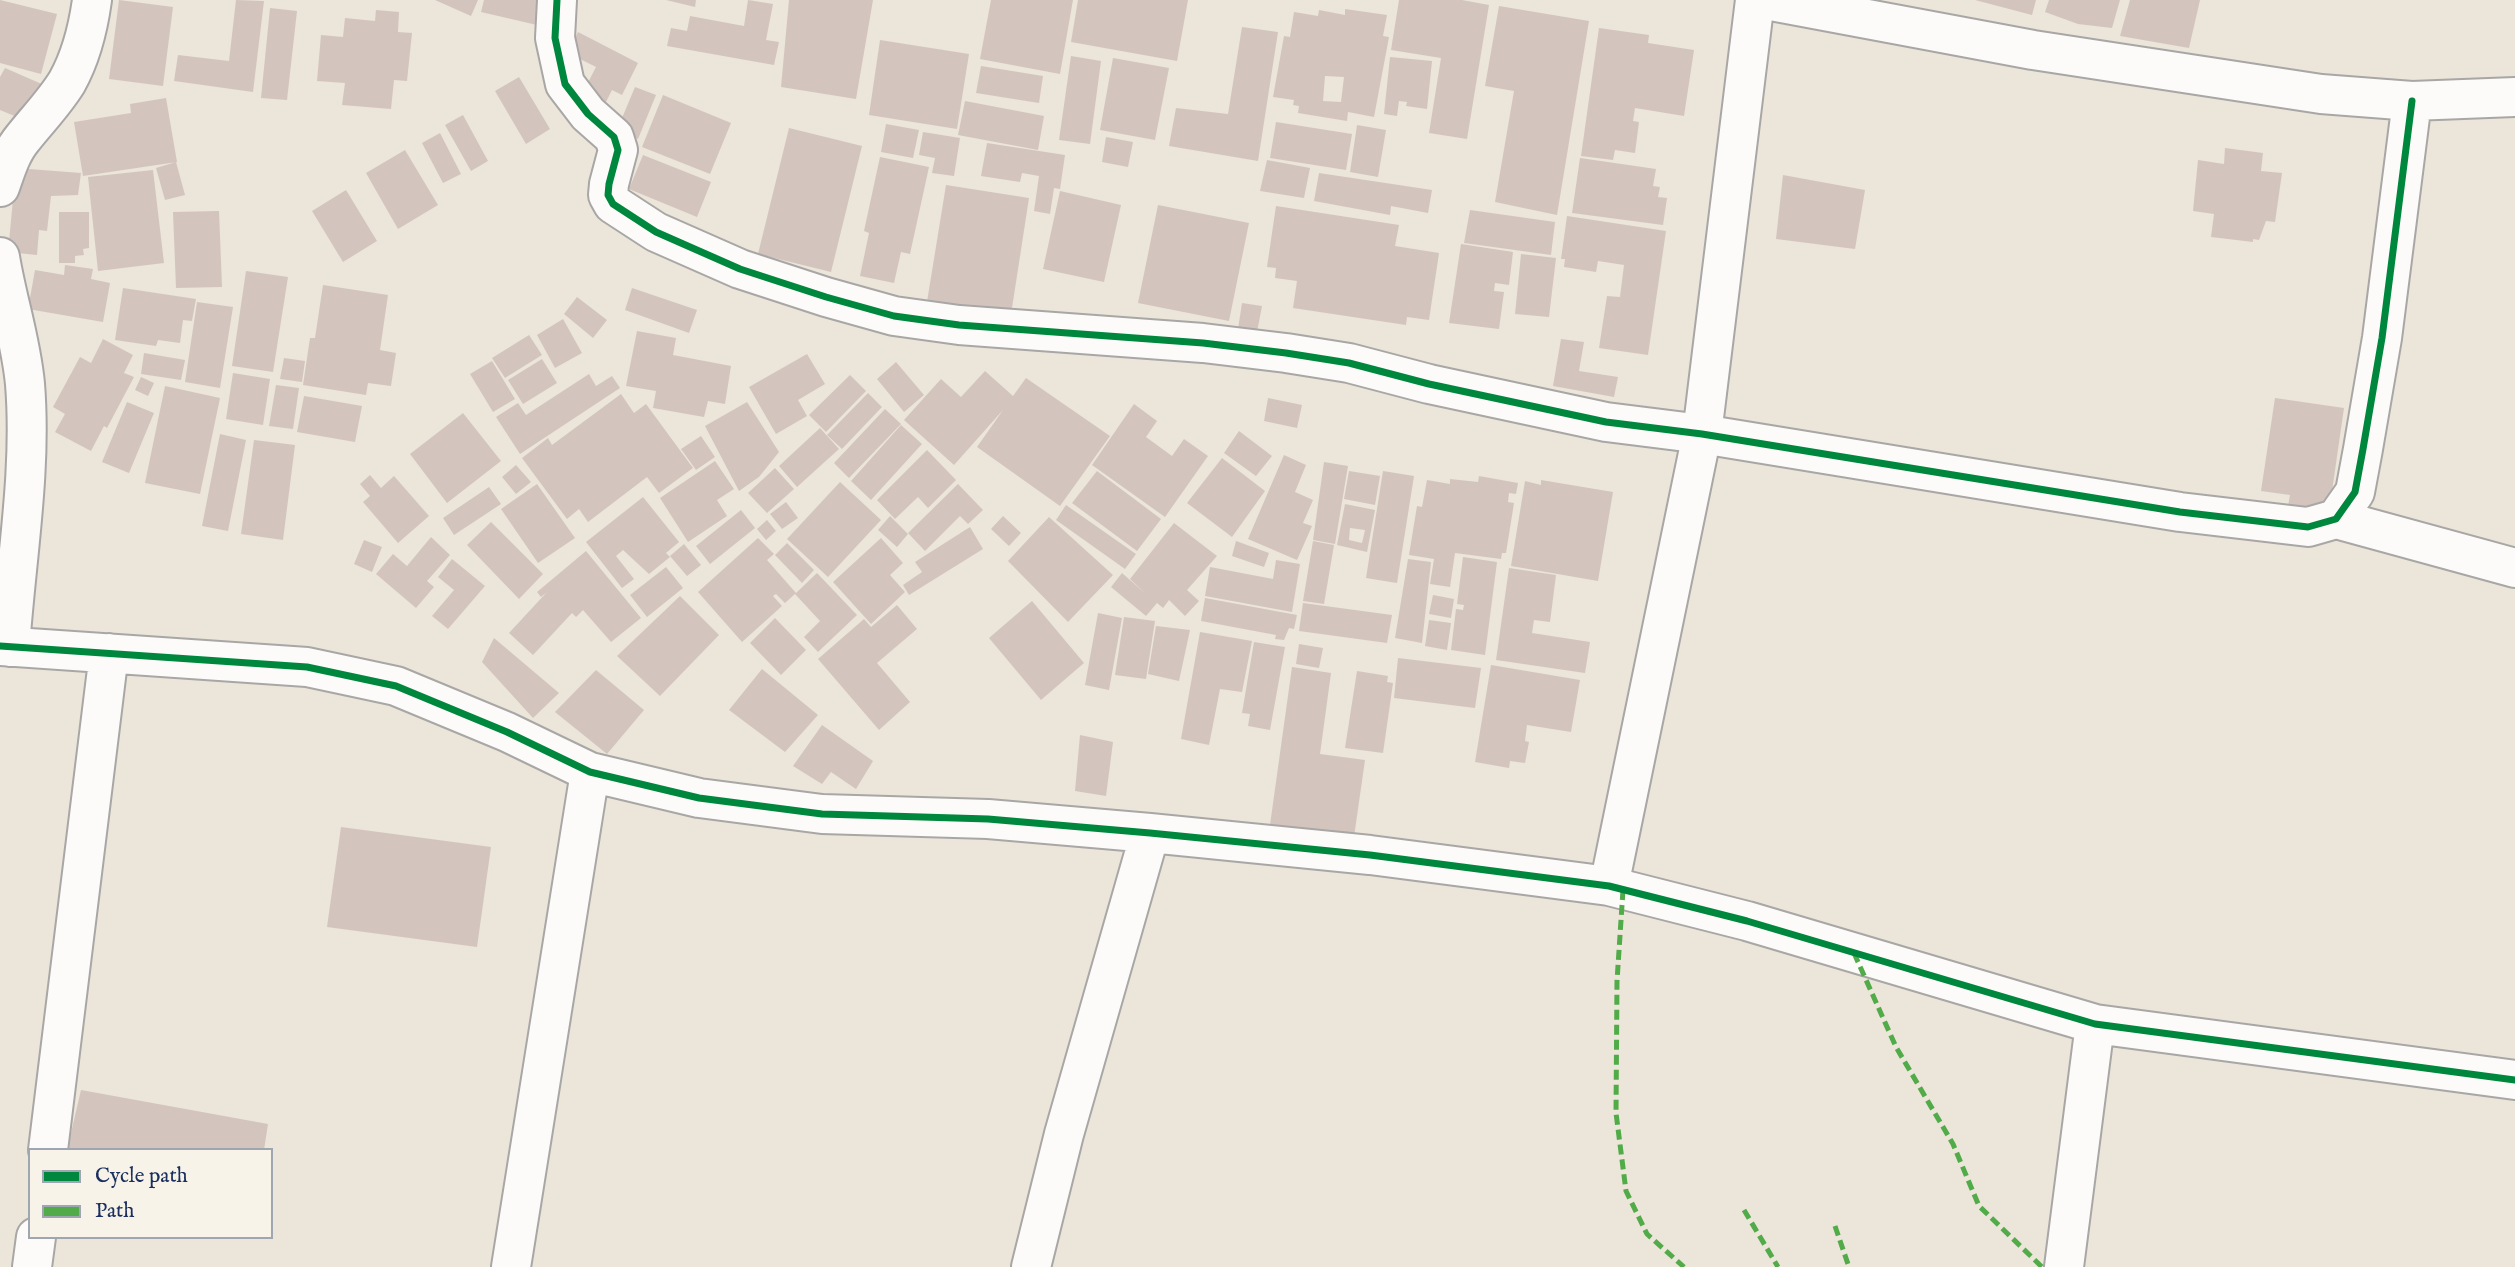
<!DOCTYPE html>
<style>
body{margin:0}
#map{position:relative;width:2515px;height:1267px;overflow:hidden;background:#ece5d9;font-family:"IM FELL English",serif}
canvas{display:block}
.legend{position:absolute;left:28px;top:1148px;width:245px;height:91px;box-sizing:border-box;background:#f7f3e8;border:2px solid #9fa5b1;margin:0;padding:9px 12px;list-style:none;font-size:21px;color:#1b2f5e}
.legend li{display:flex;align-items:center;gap:14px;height:35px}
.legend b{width:35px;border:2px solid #9fa5b1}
</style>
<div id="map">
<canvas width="2515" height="1267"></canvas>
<ul class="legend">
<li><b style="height:9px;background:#00873e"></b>Cycle path</li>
<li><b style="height:9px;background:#52ab49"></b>Path</li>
</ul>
</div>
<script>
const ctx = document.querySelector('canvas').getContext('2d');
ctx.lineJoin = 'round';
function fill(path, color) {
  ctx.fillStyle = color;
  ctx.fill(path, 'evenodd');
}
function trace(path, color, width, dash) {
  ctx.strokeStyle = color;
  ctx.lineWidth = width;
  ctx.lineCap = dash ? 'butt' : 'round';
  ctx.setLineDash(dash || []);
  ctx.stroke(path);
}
fill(new Path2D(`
 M0,0L57,14L41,74L0,63Z
 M119,0L173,7L163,86L109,79Z
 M236,0L264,1L253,92L174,81L178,55L229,61Z
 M435,0H478L471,16Z
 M484,0H543L537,25L481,12Z
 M666,0H696L695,7Z
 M748,0L773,4L766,40L779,42L774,65L667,46L671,28L687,31L690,16L744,26Z
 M789,0H873L856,99L781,87Z
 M991,0H1073L1060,74L980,59Z
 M1078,0H1188L1177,61L1071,42Z
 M1399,0H1462L1489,5L1467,139L1429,133L1441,58L1391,50Z
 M1975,0H2036L2032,15Z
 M2049,0H2120L2112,28L2078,24L2045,12Z
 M2130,0H2200L2189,48L2120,36Z
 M1499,6L1589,21L1557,215L1495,202L1514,91L1485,86Z
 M270,8L297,11L287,100L261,98Z
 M1345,9L1387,15L1383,36L1389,37L1374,117L1348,112L1347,121L1298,113L1299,106L1293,105L1294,100L1273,97L1284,36L1290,37L1294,12L1318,16L1319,10L1345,15ZM1325,76L1344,77L1341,102L1323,101Z
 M376,10L399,12L398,32L412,33L407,81L394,80L391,109L342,105L345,83L317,81L321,35L343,37L345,18L375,21Z
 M1242,27L1278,32L1258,161L1169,146L1176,108L1228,114Z
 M1599,28L1649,35L1648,43L1694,50L1684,116L1635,108L1633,121L1639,122L1635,153L1615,150L1613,160L1581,156Z
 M578,32L638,63L622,95L612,90L602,110L580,98L596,67L568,53Z
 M880,40L969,54L957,129L869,115Z
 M1071,56L1101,61L1090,144L1059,140Z
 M1390,57L1432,61L1427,109L1406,106L1407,102L1399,101L1397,116L1384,114Z
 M1113,58L1169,68L1155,140L1100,130Z
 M981,66L1043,76L1039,103L976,93Z
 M5,68L44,85L29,122L0,110V77Z
 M519,77L550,129L526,144L495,91Z
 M635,87L656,95L638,139L617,130Z
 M663,95L731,123L710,174L642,147Z
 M166,98L177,162L83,176L74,122L131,113L130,104Z
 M965,101L1044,116L1038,150L958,135Z
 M463,115L488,161L471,171L445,125Z
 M1276,122L1352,134L1346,170L1270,158Z
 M886,124L919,130L913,158L881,152Z
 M1357,125L1386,130L1378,177L1350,172Z
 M789,128L862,146L831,272L758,254Z
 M923,132L960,138L954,176L932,173L935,158L919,155Z
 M440,133L461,174L443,183L422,143Z
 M1106,137L1133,142L1128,167L1102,162Z
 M987,143L1065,155L1060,189L1054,188L1050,214L1034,211L1039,176L1022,173L1020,182L981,176Z
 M2225,148L2263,153L2261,171L2282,173L2275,222L2266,221L2259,240L2253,239V242L2211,237L2214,214L2193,211L2198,160L2224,164Z
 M405,150L438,205L398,229L366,173Z
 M643,155L711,182L697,217L629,189Z
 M880,157L929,167L910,254L901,252L894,283L860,276L869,233L864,231Z
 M1580,158L1656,169L1653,186L1660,187L1658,197L1667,198L1663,225L1572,213Z
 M1267,160L1310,168L1304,198L1260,191Z
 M176,162L185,195L165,200L156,168Z
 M16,168L81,173L78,195L51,196L47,231L39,230L37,255L8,252Z
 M153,170L164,263L98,271L88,177Z
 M1319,173L1432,190L1428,213L1391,206L1390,215L1314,201Z
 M1783,175L1865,190L1855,249L1776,239Z
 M946,185L1029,198L1010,321L926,308Z
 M346,190L377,241L343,262L312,211Z
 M1060,191L1121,205L1104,282L1043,269Z
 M1158,205L1249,223L1229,321L1138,303Z
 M1276,206L1399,225L1395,246L1439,253L1429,320L1407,317L1406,325L1293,308L1297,281L1275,278L1276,268L1267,267Z
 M1470,210L1555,222L1551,255L1464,243Z
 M219,211L222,287L176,288L173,212Z
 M59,212H89V248L83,249L84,255L75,256V263H59Z
 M1567,216L1666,231L1648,355L1599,348L1607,296L1620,297L1624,265L1598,261L1596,272L1564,267L1565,259H1561Z
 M1461,244L1513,252L1509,285L1495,283L1494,291L1504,292L1499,329L1449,323Z
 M1521,254L1556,258L1549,317L1515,314Z
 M65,265L93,269L91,279L110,283L103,322L28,309L35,270L64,275Z
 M246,271L288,277L273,372L232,366Z
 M323,285L388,295L380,350L396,353L391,386L368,383L366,395L303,385L310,338H315Z
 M123,288L196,299L192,321L183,320L180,343L158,340L156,346L115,340Z
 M632,288L697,310L689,333L625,310Z
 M577,297L607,320L593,338L564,314Z
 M197,302L233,307L220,388L185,382Z
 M1242,303L1262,306L1257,332L1238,329Z
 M563,319L582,353L555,368L537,335Z
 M637,331L676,338L673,355L731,366L725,404L708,401L704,417L653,408L656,391L626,386Z
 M529,335L542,355L505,378L492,358Z
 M103,339L133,355L124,373L134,377L107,428L104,426L91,451L55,432L65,414L53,407L80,357L91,363Z
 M1561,339L1584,342L1579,371L1618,377L1614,397L1553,386Z
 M144,353L185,360L181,380L141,374Z
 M807,354L825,384L798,400L807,416L776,434L749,387Z
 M284,358L305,361L302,382L280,379Z
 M542,359L557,383L523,404L508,380Z
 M492,361L515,399L493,412L470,374Z
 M896,362L924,395L904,412L877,379Z
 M985,371L1013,396L1026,378L1110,436L1060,506L977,447L1003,410L954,465L904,420L941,379L961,397Z
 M233,373L270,379L263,425L226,419Z
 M589,374L596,386L612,376L620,388L520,454L496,417L518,403L526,415Z
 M850,375L866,391L826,432L809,415Z
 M141,377L154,383L148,396L135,390Z
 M276,385L299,388L293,429L269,426Z
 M165,386L220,398L200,494L145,483Z
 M868,393L882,407L842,449L827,435Z
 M621,394L634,413L646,404L693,468L659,493L647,477L588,522L579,509L567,519L522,458L548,438L552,445Z
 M304,396L362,406L355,442L297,432Z
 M1268,398L1302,405L1297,428L1264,421Z
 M2275,398L2344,408L2329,512L2288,506L2290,495L2261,491Z
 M127,402L154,413L129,473L102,462Z
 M747,402L779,452L759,477L739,491L705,426Z
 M1134,404L1157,421L1146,437L1172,456L1184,439L1208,456L1165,517L1092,465Z
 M885,409L901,424L849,478L834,463Z
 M463,413L501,461L447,503L410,454Z
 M901,425L922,444L871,500L851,481Z
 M820,428L839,449L797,487L779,466Z
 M1239,431L1272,456L1256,476L1224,453Z
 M220,434L246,440L228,531L202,526Z
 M701,436L715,457L696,470L681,449Z
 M254,440L295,445L283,540L241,534Z
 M927,450L956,480L928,508L918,497L895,519L877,500Z
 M1284,455L1306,465L1295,492L1313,500L1303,523L1312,526L1297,560L1248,539Z
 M1222,458L1265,491L1232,537L1187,503Z
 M715,461L734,489L717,500L727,516L688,542L660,498Z
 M1324,462L1348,466L1335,544L1313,540Z
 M516,465L531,482L516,494L502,477Z
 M775,468L794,489L767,513L748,493Z
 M1097,471L1161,519L1137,551L1072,503Z
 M1349,471L1380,476L1375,505L1344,499Z
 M1383,471L1414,476L1397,583L1366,578Z
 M370,475L381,488L394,476L429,516L398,543L363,502L370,496L360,484Z
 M1479,476L1518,483L1516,494L1509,493L1508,502L1514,503L1506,553H1502L1501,559L1455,553L1450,587L1430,584L1434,559L1409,555L1417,506L1422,507L1427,480L1450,484V479L1478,482Z
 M1541,480L1613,492L1598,581L1511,566L1525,481L1541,485Z
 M840,482L881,520L828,577L787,539Z
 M537,484L575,538L538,563L501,509Z
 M958,484L983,510L968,524L960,516L925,551L908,533Z
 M489,487L501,504L454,535L443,518Z
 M643,497L679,542L666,553L670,557L649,574L623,550L616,556L634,579L622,588L586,542Z
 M786,502L798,518L782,529L770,514Z
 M1345,504L1375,510L1367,552L1337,545ZM1350,528L1365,530L1362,543L1349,540Z
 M1066,505L1136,554L1125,569L1056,520Z
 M741,510L755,528L710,564L696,546Z
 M890,516L908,534L897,547L878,530Z
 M1003,516L1021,533L1009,546L991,529Z
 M1049,517L1113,575L1068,622L1008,561Z
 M767,520L776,531L766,540L757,529Z
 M491,522L543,574L519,599L467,545Z
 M1174,523L1217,556L1187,590L1199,601L1185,616L1169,600L1163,608L1157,603L1146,616L1111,587L1122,573L1146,594L1130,579Z
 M970,527L983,549L909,595L903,585L922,572L915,562Z
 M431,537L450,555L427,581L434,587L416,608L376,574L393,554L407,566Z
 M758,538L774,554L767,560L796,593L785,603L776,594L773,596L782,606L742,642L698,592Z
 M881,538L903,563L890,575L905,592L871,624L833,582Z
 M364,540L382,547L372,572L354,564Z
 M1236,541L1269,553L1264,567L1232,556Z
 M1313,541L1334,545L1324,604L1303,601Z
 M787,543L814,570L802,583L775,555Z
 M684,544L701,565L687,576L670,556Z
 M586,551L641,618L611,642L583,610L576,617L572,613L533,655L509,633L547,592L541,597L537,592Z
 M1463,557L1497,562L1485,655L1451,650L1456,609L1463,610L1464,605L1457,604Z
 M452,559L485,586L448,629L432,616L454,590L438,577Z
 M1408,559L1431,562L1422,643L1395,638Z
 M1276,560L1300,564L1292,612L1205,596L1210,567L1273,579Z
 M666,567L683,588L647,617L630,595Z
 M1509,568L1556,575L1550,622L1534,620L1532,633L1590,642L1585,673L1496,660Z
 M817,573L857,615L818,652L804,637L820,621L795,594Z
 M1433,595L1454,599L1451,618L1429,614Z
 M680,596L719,635L660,696L617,656Z
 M1205,598L1297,615L1294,629L1289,628L1284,640L1275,639L1276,635L1201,621Z
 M1032,601L1084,663L1041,700L989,638Z
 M1303,603L1392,615L1387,643L1299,631Z
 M897,605L917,629L877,663L910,702L879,730L818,659L864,619L871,627Z
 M1098,613L1122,618L1109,690L1085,685Z
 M1124,617L1155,621L1146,679L1115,675Z
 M775,618L806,650L781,675L750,643Z
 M1429,620L1451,623L1447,650L1425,646Z
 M1156,626L1190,630L1179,681L1148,674Z
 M1200,632L1252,641L1242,692L1220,689L1209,745L1181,739Z
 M494,638L559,693L533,718L482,662Z
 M1254,642L1285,647L1270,730L1248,726L1250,714L1242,713Z
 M1299,644L1323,648L1319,668L1296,664Z
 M1398,658L1481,668L1475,708L1394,698Z
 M1491,665L1580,680L1571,732L1527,725L1525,741L1529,742L1525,763L1510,761L1509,768L1475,762Z
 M1292,667L1331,673L1320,754L1365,760L1354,837L1270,825Z
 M762,669L818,715L785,752L729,710Z
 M596,670L644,710L607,754L555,712Z
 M1357,671L1388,676L1387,682L1393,683L1383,753L1345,748Z
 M822,725L873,761L856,789L831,772L822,784L793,766Z
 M1080,735L1113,742L1106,796L1075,791Z
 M341,827L491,847L477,947L327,927Z
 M81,1090L268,1124L264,1150H67Z`), '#d3c5be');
const street = new Path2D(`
 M557,0L555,38L565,84L588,114L614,137L618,150L609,184L608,195L613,204L656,232L740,269L826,297L894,316L959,325L1203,343L1286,353L1349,363L1429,384L1606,422L1702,434L2180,512L2308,527L2336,519L2355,492L2363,449L2382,338L2412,101
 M1766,0L2033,50L2321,94L2412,101L2515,97
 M0,187C6,170 11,152 23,138C38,119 54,103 67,82C81,57 88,29 92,0
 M0,257C7,300 21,340 25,384C32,471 16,560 10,647
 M2336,519L2515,568
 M0,646L307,667L396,686L507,732L590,772L699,798L822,814L988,819L1150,833L1370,855L1609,886L1747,921L2095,1024L2515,1080
 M1609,886L1702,434L1755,0
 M48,1150L109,653
 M32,1267L36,1237
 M511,1267L590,772
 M1031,1267L1064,1134L1150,833
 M2064,1267L2095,1024`);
trace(street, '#a8a7a6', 42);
trace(street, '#fcfbf9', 38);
trace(new Path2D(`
 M1623,890L1617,981L1616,1113L1626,1191L1647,1234L1684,1267
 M1854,953L1896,1047L1953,1144L1979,1206L2042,1267
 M1744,1210L1778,1267
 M1835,1226L1849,1267`), '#52ab49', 5, [10, 5]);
trace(new Path2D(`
 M557,0L555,38L565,84L588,114L614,137L618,150L609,184L608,195L613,204L656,232L740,269L826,297L894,316L959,325L1203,343L1286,353L1349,363L1429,384L1606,422L1702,434L2180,512L2308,527L2336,519L2355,492L2363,449L2382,338L2412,101
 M0,646L307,667L396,686L507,732L590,772L699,798L822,814L988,819L1150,833L1370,855L1609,886L1747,921L2095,1024L2515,1080`), '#00873e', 7);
</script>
